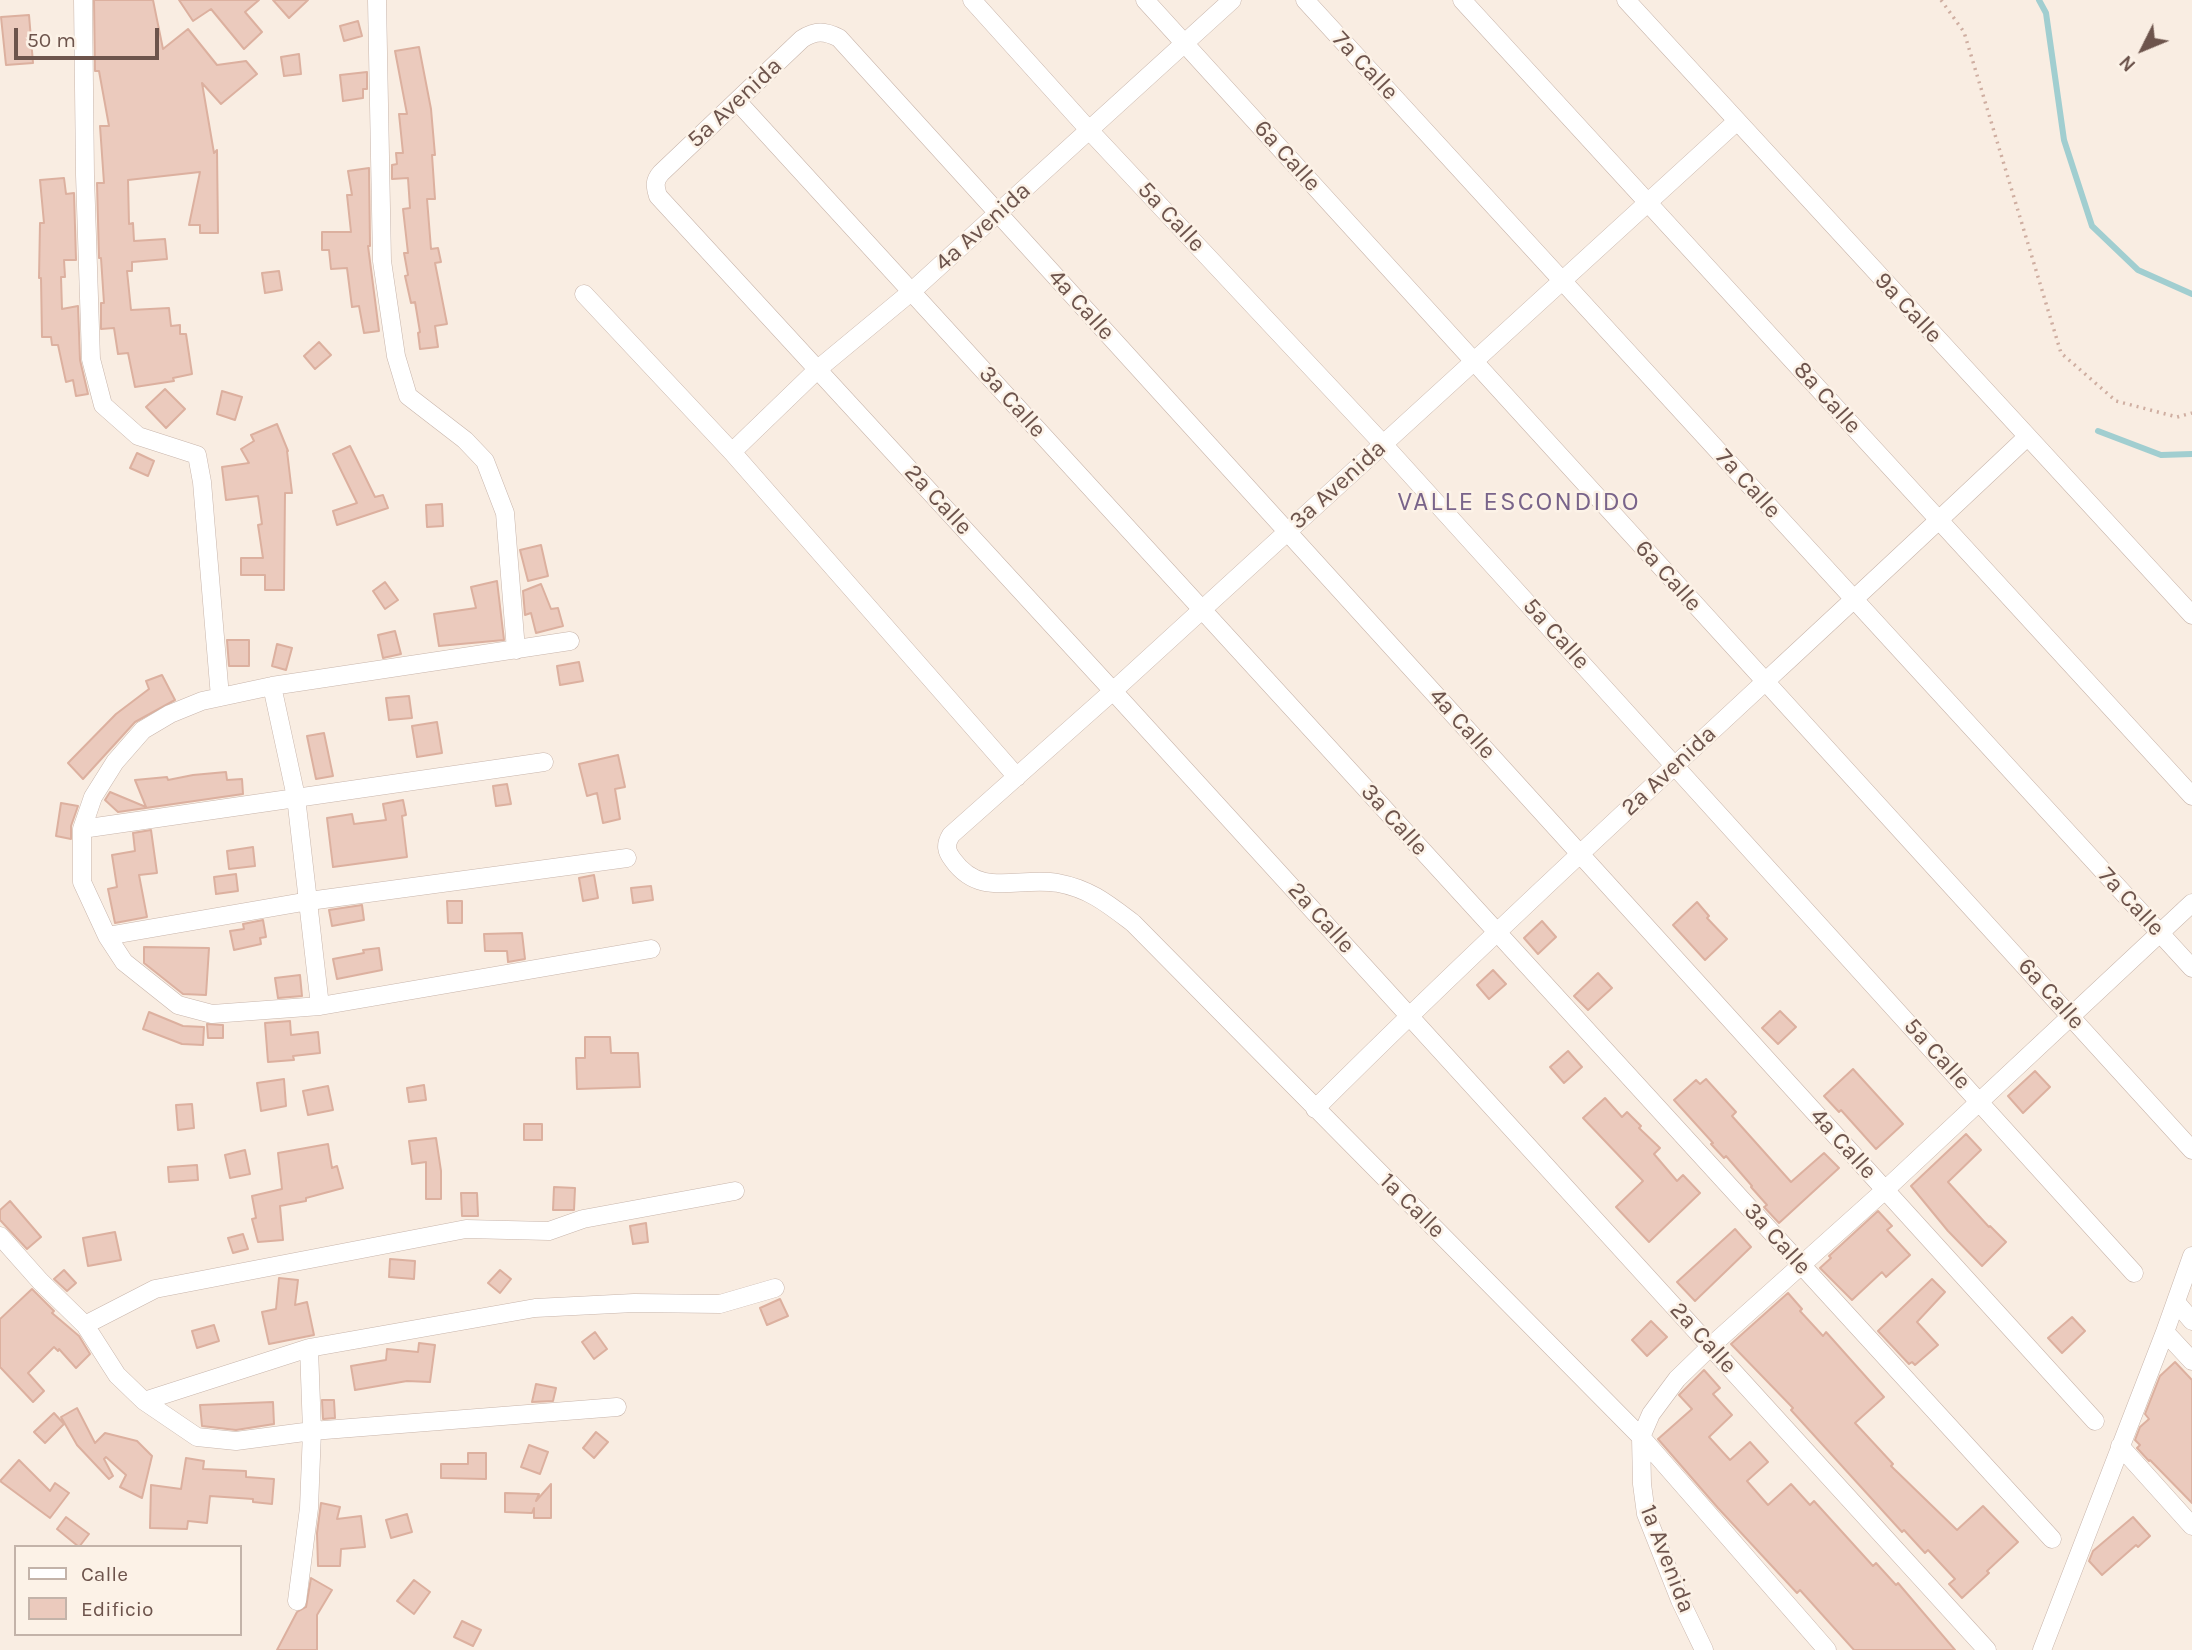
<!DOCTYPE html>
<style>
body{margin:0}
#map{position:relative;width:2192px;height:1650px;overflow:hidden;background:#f9ede2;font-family:Karla,sans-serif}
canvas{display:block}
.legend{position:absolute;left:14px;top:1545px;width:228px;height:91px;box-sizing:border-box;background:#fcf2e7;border:2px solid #c3b3a9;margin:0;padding:9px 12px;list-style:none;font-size:21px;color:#6d544c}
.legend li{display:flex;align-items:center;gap:14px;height:35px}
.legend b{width:35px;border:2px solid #c3b3a9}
.north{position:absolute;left:2108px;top:14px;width:70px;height:70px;-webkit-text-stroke:5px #fcf2e7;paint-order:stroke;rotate:227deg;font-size:19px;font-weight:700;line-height:28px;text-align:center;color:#6d544c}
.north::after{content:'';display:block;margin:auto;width:24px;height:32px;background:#6d544c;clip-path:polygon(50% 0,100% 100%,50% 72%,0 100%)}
.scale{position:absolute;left:14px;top:28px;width:145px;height:32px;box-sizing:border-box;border:4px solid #6d544c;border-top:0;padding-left:9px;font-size:21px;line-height:24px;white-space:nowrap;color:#6d544c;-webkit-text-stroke:5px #fcf2e7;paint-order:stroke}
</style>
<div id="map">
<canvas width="2192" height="1650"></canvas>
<ul class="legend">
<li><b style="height:9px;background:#fff"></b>Calle</li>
<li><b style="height:19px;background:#ebcabd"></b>Edificio</li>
</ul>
<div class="north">N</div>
<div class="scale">50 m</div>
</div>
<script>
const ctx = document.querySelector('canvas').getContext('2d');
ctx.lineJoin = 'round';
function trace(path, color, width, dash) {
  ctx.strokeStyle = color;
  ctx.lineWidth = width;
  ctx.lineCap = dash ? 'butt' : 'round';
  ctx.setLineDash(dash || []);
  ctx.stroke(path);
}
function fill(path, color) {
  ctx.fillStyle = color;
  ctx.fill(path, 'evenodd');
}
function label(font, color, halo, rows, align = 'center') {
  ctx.font = font + ' Karla,sans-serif';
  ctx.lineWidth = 5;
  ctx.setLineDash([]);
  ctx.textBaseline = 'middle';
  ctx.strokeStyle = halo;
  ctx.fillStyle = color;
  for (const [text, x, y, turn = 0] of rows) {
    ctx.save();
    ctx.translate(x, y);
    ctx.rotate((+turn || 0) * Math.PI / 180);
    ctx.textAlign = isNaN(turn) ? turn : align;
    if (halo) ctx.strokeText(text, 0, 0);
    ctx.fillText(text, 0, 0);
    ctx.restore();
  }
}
trace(new Path2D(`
 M2039,0L2046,13L2064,140L2092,226L2138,270L2192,294
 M2098,431L2161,455L2192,454`), '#a1ced0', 6);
const building = new Path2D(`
 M94,0H153L163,49L188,29L217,65L246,61L257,74L221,104L202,83L214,153L217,150L218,233H200V225H189L200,172L128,180L129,224L133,223L134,241L165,239L167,259L132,262V271H127L131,310L169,308L171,326L180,325V334H186L192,374L173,378L174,381L135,387L128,353L118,354L114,328L101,329V303H104L101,258H99L97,183H104L100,126H109L99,71H95Z
 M179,0H259L245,12L262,32L244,49L211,9L193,21Z
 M273,0H308L289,18Z
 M29,15L33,63L6,65L1,17Z
 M358,21L362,36L344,41L340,26Z
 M419,47L431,109L435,155H432L435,199H427L431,249L438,248L441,262L435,263L447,324L435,326L438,347L420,349L418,333L420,332L415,302L411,303L405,276L408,275L404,253H408L403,209L410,208L408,178L392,179V165L397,164L396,153H403L399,114H407L395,51Z
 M299,54L301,74L284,76L281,57Z
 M367,72V89H363V98L343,101L340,75Z
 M369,168L370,246H368L379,331L364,333L359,306L352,307L347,268L331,269L329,250H322V232H351L347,195H352L348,171Z
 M64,178L66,194L74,193L76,260H64L65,277H61L62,309L78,306L80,360L88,394L76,396L73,380L66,382L58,345H52L51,337H42L41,278H39L40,223H44L40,180Z
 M279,271L282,290L265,293L262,273Z
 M319,342L331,355L315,369L304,356Z
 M165,389L185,409L166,428L146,407Z
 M222,391L242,397L235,420L217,414Z
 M277,424L288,451H287L292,493H285L284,590H265V575H241V558H263L258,525L262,524L258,496L226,500L222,467L249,463L241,449L254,441L251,435Z
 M350,446L375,497L383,495L388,508L337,525L333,511L357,503L333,454Z
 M137,453L154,461L148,476L130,468Z
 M442,504L443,526L427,527L426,505Z
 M541,545L548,576L528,581L520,550Z
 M497,581L504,640L439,646L434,614L476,608L471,587Z
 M385,582L398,600L385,609L373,591Z
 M541,584L551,609L558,608L563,626L536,633L531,613L525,615L523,591Z
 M395,631L401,654L383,658L378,635Z
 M227,640H249V666H229Z
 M277,644L292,648L286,670L272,666Z
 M579,662L583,681L560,685L557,666Z
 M162,675L175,700L135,722L83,779L68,763L116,714L149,689L146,681Z
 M409,696L412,718L389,720L386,698Z
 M437,722L442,753L417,757L412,726Z
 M324,733L333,776L316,779L307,736Z
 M618,755L625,787L615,789L620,819L603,823L597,793L587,796L579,764Z
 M226,772L227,780L242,779L243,794L118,812L105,800L110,792L146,807L135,780L167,777L168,780L193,775Z
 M507,784L511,804L496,806L493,786Z
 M403,800L406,815L402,816L407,857L333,867L327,818L352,814L354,824L386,820L383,804Z
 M61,803L78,806L71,826V839L56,836Z
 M151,830L157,873L139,875L147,917L115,923L108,889L117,887L112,855L135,851L133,833Z
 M253,847L255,866L229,869L227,851Z
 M236,874L238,891L216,894L214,877Z
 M594,875L598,898L583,901L579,878Z
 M651,886L653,900L633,903L631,888Z
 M447,901H462V923H448Z
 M1697,902L1709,916L1707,918L1727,939L1705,960L1673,925Z
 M362,905L364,920L332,926L329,910Z
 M263,920L266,937L260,938L261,944L234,950L230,931L244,929L243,924Z
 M1542,921L1556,937L1538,954L1524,938Z
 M522,933L525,959L508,962L507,951H485L484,934Z
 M144,947L209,948L206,995L183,994L144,963Z
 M379,948L382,970L337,979L333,959L364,953L363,950Z
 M1493,970L1506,984L1489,999L1477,985Z
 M1598,973L1612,988L1588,1010L1574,996Z
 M300,975L302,996L278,998L275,978Z
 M1780,1011L1796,1027L1778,1044L1762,1028Z
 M149,1012L183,1026L204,1027L203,1045L182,1044L143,1029Z
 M290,1021L291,1035L318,1032L320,1053L293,1056L294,1060L268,1062L265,1023Z
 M207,1024L223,1025V1038H208Z
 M585,1037H610L611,1053H638L640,1087L577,1089L576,1058H585Z
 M1568,1051L1582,1067L1564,1083L1550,1067Z
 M1853,1069L1903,1124L1876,1149L1841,1110L1839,1112L1824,1096Z
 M2035,1071L2050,1087L2023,1113L2008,1096Z
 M284,1079L286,1106L261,1111L257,1083Z
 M1706,1079L1736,1112L1732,1116L1791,1182L1824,1153L1839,1168L1779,1223L1764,1207L1767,1205L1751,1187L1752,1186L1726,1156L1724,1158L1711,1144L1713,1143L1674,1100L1696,1080L1700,1084Z
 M424,1085L426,1100L409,1102L407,1088Z
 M328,1086L333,1110L308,1115L303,1091Z
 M1605,1098L1622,1117L1627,1112L1641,1126L1639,1128L1660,1148L1654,1154L1677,1181L1683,1175L1700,1193L1649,1242L1616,1207L1643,1181L1583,1118Z
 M192,1104L194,1128L178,1130L176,1105Z
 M524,1124H542V1140H524Z
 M1966,1134L1981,1150L1948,1182L1989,1227L1990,1226L2006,1242L1982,1266L1948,1231L1911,1186Z
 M436,1138L441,1171V1199H426V1162L412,1164L409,1141Z
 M328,1144L332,1168L337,1166L343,1188L306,1198V1201L280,1206L283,1240L258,1242L252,1219L256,1218L252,1196L282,1189L278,1153Z
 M245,1150L250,1174L230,1178L225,1155Z
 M197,1165L198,1180L169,1182L168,1167Z
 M554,1187L575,1188L574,1210H553Z
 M461,1193H477L478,1216H462Z
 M10,1201L41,1237L27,1249L0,1220V1210Z
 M1878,1211L1892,1226L1887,1230L1910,1255L1886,1277L1882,1272L1852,1300L1820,1268L1831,1258L1829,1256Z
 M646,1223L648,1242L633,1244L630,1226Z
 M1735,1229L1751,1247L1695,1301L1677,1282Z
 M115,1232L121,1260L88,1266L83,1238Z
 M243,1234L248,1249L233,1253L228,1238Z
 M390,1259L415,1261L414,1279L389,1277Z
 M64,1270L76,1283L67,1291L54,1279Z
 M500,1270L511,1279L500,1293L488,1283Z
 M279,1278L298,1280L295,1305L307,1302L314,1335L269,1344L262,1312L276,1309Z
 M1932,1279L1945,1292L1917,1322L1938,1345L1915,1365L1912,1362L1909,1364L1878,1331Z
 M32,1289L54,1311L52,1313L79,1336L90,1354L76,1368L59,1349L58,1351L54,1347L28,1373L44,1391L33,1402L0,1367V1319Z
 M1788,1293L1802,1309L1800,1311L1823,1336L1826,1332L1884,1397L1855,1423L1893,1464L1891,1466L1957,1530L1983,1506L2018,1542L1987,1571L1989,1573L1962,1598L1949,1584L1955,1579L1928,1550L1925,1553L1904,1530L1902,1532L1791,1410L1793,1408L1731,1344Z
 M780,1299L788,1316L767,1325L760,1308Z
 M2072,1317L2085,1331L2062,1353L2048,1338Z
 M1651,1321L1667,1337L1647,1356L1632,1340Z
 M214,1325L219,1341L197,1348L192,1331Z
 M595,1332L607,1349L594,1359L582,1342Z
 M419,1343L435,1345L430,1382L407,1381L355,1390L351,1366L386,1360L387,1349L418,1352Z
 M2175,1362L2192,1380V1503L2150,1460L2149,1461L2137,1448L2140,1445L2135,1440L2140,1427L2149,1419L2145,1414L2160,1376Z
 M1704,1370L1720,1388L1713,1394L1732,1415L1709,1437L1730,1460L1750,1442L1768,1462L1747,1481L1768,1505L1791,1484L1810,1505L1814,1501L1873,1566L1876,1563L1896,1585L1898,1583L1955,1650H1854L1800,1590L1797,1593L1718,1508L1658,1439L1692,1409L1679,1395Z
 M536,1384L556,1388L553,1401L532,1402Z
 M322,1400H334L335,1418L323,1419Z
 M273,1402L274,1424L236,1430L202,1426L200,1405Z
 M77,1408L95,1443L105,1433L137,1441L152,1456L142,1498L120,1487L126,1475L106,1457L104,1459L113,1476L109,1479L77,1445L61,1417Z
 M54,1413L64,1424L45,1443L34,1432Z
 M596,1432L608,1442L594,1458L583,1448Z
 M529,1445L548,1452L540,1474L521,1467Z
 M468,1453H486V1479L441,1478V1464H468Z
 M186,1458L204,1461L203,1469L246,1471V1477L274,1479L272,1504L253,1502V1499L210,1496L207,1523L188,1521L187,1529L150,1528L151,1485L181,1489Z
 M19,1460L50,1491L55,1483L69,1493L50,1518L0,1481Z
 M551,1484V1518H534V1508L532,1513L505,1512V1493L539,1494L536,1501Z
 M321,1503L340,1507L337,1519L361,1516L365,1547L341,1549L340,1566H318L317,1533Z
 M407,1514L412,1532L391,1538L386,1520Z
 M66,1517L89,1534L79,1547L57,1529Z
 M2133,1517L2150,1536L2138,1547L2136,1545L2102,1575L2089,1561L2093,1551Z
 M311,1578L332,1590L317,1615V1650H277L297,1612L306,1607Z
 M414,1580L430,1592L414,1614L397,1601Z
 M462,1621L481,1630L473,1646L454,1637Z`);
fill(building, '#ebcabd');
trace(building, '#dcb09f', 2);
const street = new Path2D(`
 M83,0L85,175L91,359L103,405L138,436L197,455L202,482L220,697
 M377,0L382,261L396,356L408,396L465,440L485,461L505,513L516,650
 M972,0L1089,130L1383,444L2134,1273
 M1145,0L2192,1150
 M1305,0L2192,968
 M1462,0L2192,796
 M1626,0L2192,615
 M737,101L2052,1539
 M1736,122L1113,691L951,835C945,845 946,851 953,860C981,899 1018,876 1058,883C1090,889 1108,904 1133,923L1641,1437L1827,1650
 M584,294L732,452L1017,777
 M732,452L818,369L911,292L1232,0
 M570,641L272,686L202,701L170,714L143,730L115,762L93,797L82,829V882L107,936L124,962L178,1005L212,1014L320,1006L651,949
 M272,686L296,797L320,1006
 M82,829L544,762
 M107,936L309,901L627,858
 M1315,1109C1546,879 1790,662 2027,437
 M0,1236L40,1281L85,1325L117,1375L144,1401L197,1437L236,1441L312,1431L617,1407
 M2176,1302L2192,1321
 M85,1325L155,1289L466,1229L549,1231L583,1219L735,1191
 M2165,1332L2192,1361
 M144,1401L309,1348L535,1308L634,1303L720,1304L775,1288
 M2120,1446L2192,1526
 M297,1601L309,1508L312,1431L309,1348
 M1704,1650L1680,1600L1646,1514L1642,1484L1641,1437L1651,1414L1677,1379L1711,1346L1885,1190L2192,903
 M1987,1650L1113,691L658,196C655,186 654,181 661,173L802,39C816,30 825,31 839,38L2095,1421
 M2042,1650L2165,1332L2192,1256`);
trace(street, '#c8b5ab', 19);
trace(new Path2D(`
 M1941,0L1964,32L2061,353L2116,401L2177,417L2192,413`), '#cfaea1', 3.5, [2, 5]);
trace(street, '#fff', 18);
label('24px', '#6d544c', '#fcf2e7', [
 ["7a Calle",1365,66,47],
 ["5a Avenida",735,103,-43],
 ["6a Calle",1287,156,48],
 ["5a Calle",1171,217,47],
 ["4a Avenida",983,227,-42],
 ["4a Calle",1081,305,48],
 ["9a Calle",1908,308,47],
 ["8a Calle",1827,398,48],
 ["3a Calle",1012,402,48],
 ["7a Calle",1748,484,48],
 ["3a Avenida",1338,485,-42],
 ["2a Calle",938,500,47],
 ["6a Calle",1668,576,48],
 ["5a Calle",1556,634,48],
 ["4a Calle",1462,724,48],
 ["2a Avenida",1669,771,-43],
 ["3a Calle",1394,820,48],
 ["7a Calle",2131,902,47],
 ["2a Calle",1321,918,48],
 ["6a Calle",2051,994,48],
 ["5a Calle",1937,1054,48],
 ["4a Calle",1843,1144,48],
 ["1a Calle",1412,1206,45],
 ["3a Calle",1777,1239,48],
 ["2a Calle",1703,1338,48],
 ["1a Avenida",1667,1559,69]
]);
ctx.letterSpacing = '2px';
label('26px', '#79648a', '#fcf2e7', [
 ["VALLE ESCONDIDO",1519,503]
]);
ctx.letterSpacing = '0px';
</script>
